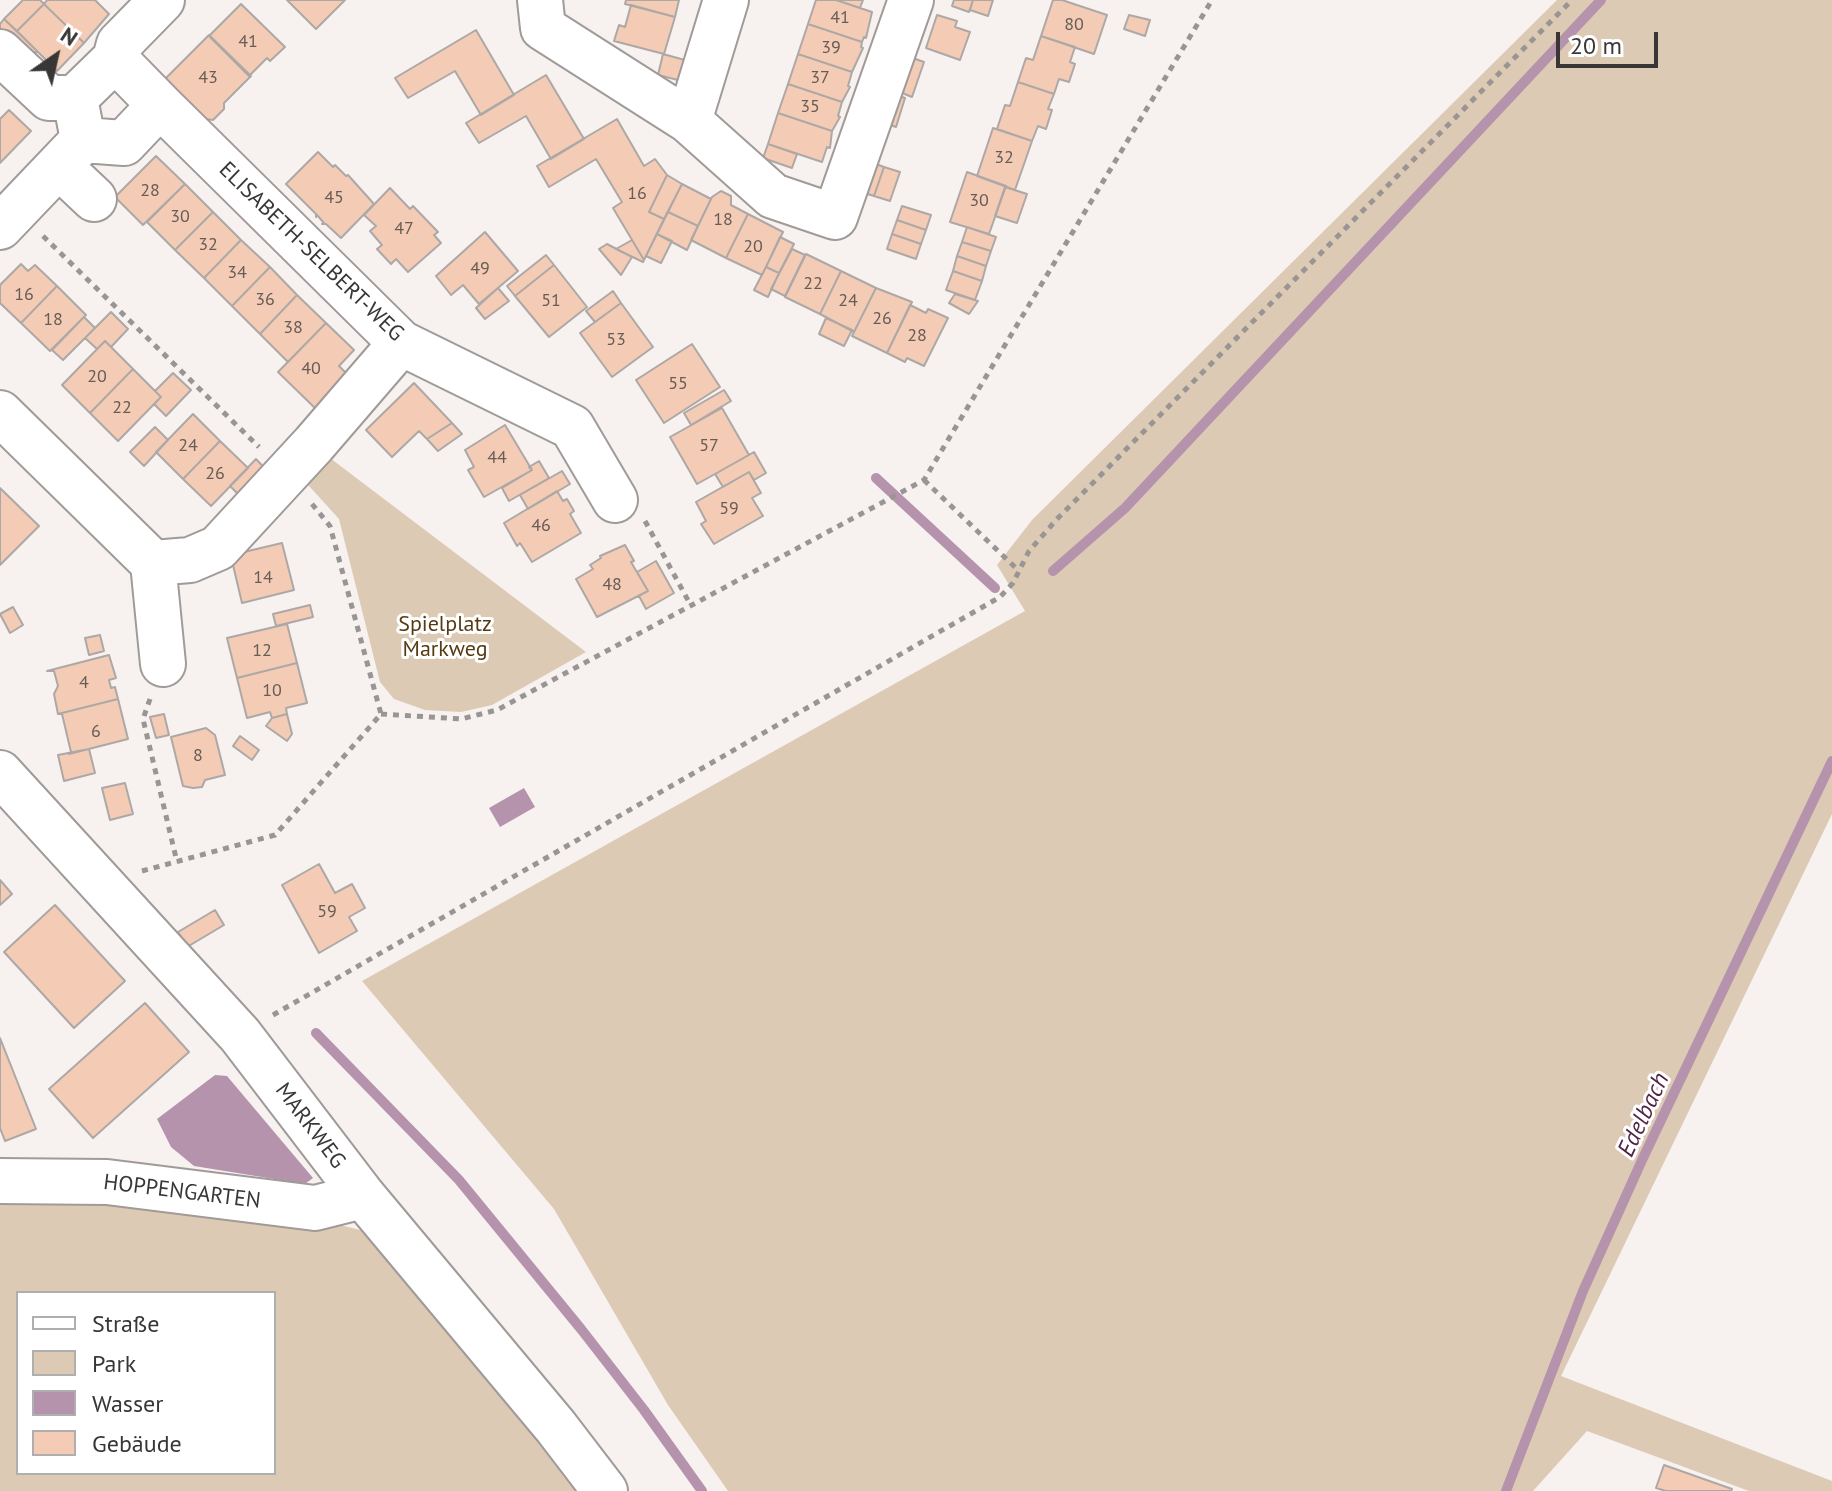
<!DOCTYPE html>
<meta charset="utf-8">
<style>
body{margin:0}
#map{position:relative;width:1832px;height:1491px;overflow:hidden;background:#f7f1f0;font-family:"PT Sans",sans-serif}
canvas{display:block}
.legend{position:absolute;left:16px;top:1291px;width:260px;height:184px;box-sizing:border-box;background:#fff;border:2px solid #b0afaf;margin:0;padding:10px 14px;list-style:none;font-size:24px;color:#393736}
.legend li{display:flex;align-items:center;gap:16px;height:40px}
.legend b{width:40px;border:2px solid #b0afaf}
.north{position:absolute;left:16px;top:16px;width:80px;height:80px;-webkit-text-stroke:6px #fff;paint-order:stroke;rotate:34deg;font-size:22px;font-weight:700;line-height:32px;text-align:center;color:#393736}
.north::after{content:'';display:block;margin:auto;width:28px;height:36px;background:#393736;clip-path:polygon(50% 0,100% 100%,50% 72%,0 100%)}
.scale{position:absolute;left:1556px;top:32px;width:102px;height:36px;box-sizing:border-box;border:4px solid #393736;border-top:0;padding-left:10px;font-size:24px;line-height:28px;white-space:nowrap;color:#393736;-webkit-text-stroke:6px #fff;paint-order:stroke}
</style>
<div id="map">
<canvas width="1832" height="1491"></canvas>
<ul class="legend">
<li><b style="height:10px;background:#fff"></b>Straße</li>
<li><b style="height:22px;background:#dccab4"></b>Park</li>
<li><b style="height:22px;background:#b693ac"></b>Wasser</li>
<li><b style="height:22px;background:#f4ccb6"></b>Gebäude</li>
</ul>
<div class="north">N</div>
<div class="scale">20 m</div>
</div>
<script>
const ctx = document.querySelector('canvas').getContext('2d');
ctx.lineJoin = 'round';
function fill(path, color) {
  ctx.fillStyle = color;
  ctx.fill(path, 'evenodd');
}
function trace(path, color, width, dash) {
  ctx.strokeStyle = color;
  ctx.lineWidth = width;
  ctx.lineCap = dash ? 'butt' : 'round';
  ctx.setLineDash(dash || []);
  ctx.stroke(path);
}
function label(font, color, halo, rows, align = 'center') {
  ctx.font = font + ' "PT Sans",sans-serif';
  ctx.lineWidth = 6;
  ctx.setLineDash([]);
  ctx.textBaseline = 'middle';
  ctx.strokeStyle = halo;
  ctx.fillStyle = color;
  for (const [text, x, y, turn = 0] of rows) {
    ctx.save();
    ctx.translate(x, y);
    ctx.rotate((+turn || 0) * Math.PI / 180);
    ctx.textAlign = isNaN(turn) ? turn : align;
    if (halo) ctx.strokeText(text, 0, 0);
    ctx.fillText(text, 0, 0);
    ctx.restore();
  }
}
fill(new Path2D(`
 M1557,0H1832V814L1561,1376L1832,1481V1491H1749L1587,1431L1533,1491H728L668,1405L554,1209L362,981L1025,611L997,565L1032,520Z
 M322,452L586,652L492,705L461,712L425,710L394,699L380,682L339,519L300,476Z
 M0,1191L315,1219L381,1235L590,1491H0ZM18,1293H274V1473H18Z`), '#dccab4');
fill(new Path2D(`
 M524,788L535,807L500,827L489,808Z
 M215,1075L227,1076L313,1178L305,1184L194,1166L171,1147L157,1119Z`), '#b693ac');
trace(new Path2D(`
 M876,478L995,588
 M1053,571L1125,508L1601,0
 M316,1033L459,1180L581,1329L644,1410L702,1491
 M1506,1491L1583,1291L1643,1158L1832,761`), '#b693ac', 10);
const building = new Path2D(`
 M23,0H40L44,4L17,31L4,19Z
 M47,0H95L109,14L84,43L44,4Z
 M287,0H345L316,29Z
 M626,0H679L675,17L625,4Z
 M816,0H836L872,12L866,38L864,37L862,42L808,24Z
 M836,0H863L860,8Z
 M954,0H973L969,12L952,6Z
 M973,0H993L988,16L970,10Z
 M1053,0H1062L1107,15L1094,54L1041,36Z
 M44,4L84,43L57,71L17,31Z
 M241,4L285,47L270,61L267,58L249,76L209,36Z
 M631,5L675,17L664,54L614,41L619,25L625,27Z
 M937,15L957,21L955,27L970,32L960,60L926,48Z
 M1129,15L1150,20L1145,36L1124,29Z
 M4,19L37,51L21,67L0,47V24Z
 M808,24L862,42L861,47L863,48L852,72L798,54Z
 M476,30L514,95L481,115L455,71L408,98L395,78Z
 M209,35L251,76L224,103V109L213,120L206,119L165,79Z
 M1041,36L1075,47L1070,62L1075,64L1069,82L1059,79L1054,94L1018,82L1026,58L1033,60Z
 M663,54L692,62L686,82L658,75Z
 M798,54L852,72L848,86L850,87L842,102L788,84Z
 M907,56L924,62L912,97L895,90Z
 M546,75L584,139L551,159L526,116L479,143L466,123Z
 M1018,82L1054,94L1048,109L1052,110L1046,129L1038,126L1032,141L997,129L1005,105L1010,106Z
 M788,84L842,102L838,116L840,117L832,131L778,113Z
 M891,93L905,98L896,127L881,122Z
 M9,110L31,131L0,163V119Z
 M778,113L832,131L830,148L827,147L822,162L768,144Z
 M617,119L644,166L655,159L667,175L649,212L664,219L644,260L613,208L622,202L596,159L549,187L537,166Z
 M993,128L1032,141L1015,190L977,176Z
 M768,144L797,154L792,168L763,158Z
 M318,152L333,167L335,165L346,176L348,175L374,204L341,238L326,224H322L324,223L317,215L316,217V214L286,184Z
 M156,156L185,184L143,225L115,197Z
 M868,161L884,167L874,196L858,191Z
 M884,167L900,172L890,201L874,196Z
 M967,172L1006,186L989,234L950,222Z
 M667,175L682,184L664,219L649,212Z
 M185,184L213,212L175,250L147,222Z
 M682,184L711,199L698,226L668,212Z
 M1005,187L1027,194L1017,223L995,216Z
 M390,188L410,209L413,206L438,232L434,235L441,243L408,272L396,259L391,264L377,249L382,245L370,231L376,226L364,215Z
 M721,191L731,196V205L748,214L726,258L691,240L712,197Z
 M902,206L931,215L926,230L897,220Z
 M213,212L241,240L204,278L175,250Z
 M668,212L698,226L687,250L657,234Z
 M748,214L783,232L762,275L726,258Z
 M897,220L926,230L921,244L892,234Z
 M967,227L996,237L991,251L962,242Z
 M485,232L518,271L479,304L463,285L451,295L436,276Z
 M657,234L672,241L661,263L646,256Z
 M892,234L921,244L916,259L887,249Z
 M780,237L794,244L779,273L766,267Z
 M241,240L270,267L232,306L204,278Z
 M632,240L644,260L643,262L616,249Z
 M962,242L991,251L986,266L957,256Z
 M607,244L632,257L621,275L599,249Z
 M792,249L805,255L785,296L771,289Z
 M806,254L841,271L820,314L785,297Z
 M546,255L554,265L515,296L507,286Z
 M957,256L986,266L982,281L953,271Z
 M21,264L28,271L35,265L57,286L21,323L0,303V285Z
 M554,265L587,307L549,337L515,296Z
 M270,267L297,295L260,334L232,306Z
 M766,267L779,273L768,297L754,290Z
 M841,271L876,288L854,332L820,314Z
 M953,271L982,281L975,300L946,290Z
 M57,286L86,315L50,351L21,323Z
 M498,288L509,301L485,319L476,308Z
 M876,288L912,302L887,353L852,336Z
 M613,291L621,303L595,322L586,311Z
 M955,294L978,301L969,314L949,303Z
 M297,295L326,323L288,362L260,334Z
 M621,303L653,347L612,377L580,333Z
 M910,305L926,313L928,309L948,318L924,366L907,358L905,362L887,353Z
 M111,312L128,329L111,347L105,341L97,349L85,338Z
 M84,317L95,328L63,360L52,350Z
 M826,318L852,330L844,346L819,334Z
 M326,323L354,350L339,366L350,377L317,410L278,372Z
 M105,341L133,369L90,413L62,385Z
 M692,344L720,387L664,423L636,380Z
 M133,369L161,397L118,441L90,413Z
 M173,373L191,390L166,416L154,404L161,397L155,391Z
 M414,383L452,423L427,439L419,431L392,457L366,430Z
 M724,390L731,401L691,425L684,413Z
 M722,408L749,455L697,484L670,437Z
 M193,414L220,441L183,479L156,452Z
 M452,423L462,434L438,451L427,439Z
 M505,425L532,470L484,497L468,470L474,467L465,450Z
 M155,427L168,440L144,466L130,452Z
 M220,441L248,468L211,506L183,479Z
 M754,452L766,473L754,480L749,472L723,487L715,474Z
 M256,459L271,475L245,501L230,486Z
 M539,461L549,478L509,501L502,488L532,470L529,467Z
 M562,471L570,484L528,509L520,495Z
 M749,472L761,493L752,498L763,516L714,544L701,524L706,521L696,502Z
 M0,488L39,526L0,565Z
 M557,491L563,501L567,499L574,511L570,514L581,533L532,562L520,543L517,546L504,523Z
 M282,543L294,590L242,603L233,565L244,552Z
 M625,545L634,561L631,562L648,591L597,617L576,579L593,569L590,565L601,558L600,556Z
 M656,561L674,593L646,609L639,596L648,591L637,572Z
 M310,605L313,617L276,626L273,614Z
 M13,607L23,625L10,633L0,614Z
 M287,624L297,663L237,678L227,638Z
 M100,635L104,651L89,655L85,638Z
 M109,655L116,678L109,680L111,688L115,687L118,699L58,714L54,694L58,686L54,671H47Z
 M297,663L307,703L286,708L287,714L272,718L270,712L247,718L237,678Z
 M118,699L128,739L69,754L71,752L62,714H58Z
 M164,714L169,735L156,738L150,717Z
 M287,714L292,734L287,741L266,726L272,718Z
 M206,728L215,735L225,775L205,780L202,787L193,788L183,786L171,737Z
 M240,736L259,750L252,760L233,746Z
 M89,749L95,773L64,781L58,755Z
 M125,783L133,814L110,820L102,788Z
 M319,864L335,893L352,884L365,908L349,917L357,931L319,953L282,885Z
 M0,880L12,894L0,905Z
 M55,905L125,981L74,1028L4,952Z
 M215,910L224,925L187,947L178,932Z
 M145,1003L189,1052L93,1138L49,1089Z
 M0,1038L36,1129L5,1141L0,1128Z
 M1664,1465L1732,1489L1731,1491H1666L1656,1488Z`);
fill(building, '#f4ccb6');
trace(building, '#ada8a5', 2);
const minor = new Path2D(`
 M540,0L543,28L689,121L773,196L835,217L911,0
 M0,52L49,98H75
 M115,59L119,44L162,0
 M160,105L401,343L572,427L615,500
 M689,121L726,0
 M59,166L94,199
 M0,227L83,140L124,143L160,105L115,59L75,98L83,140
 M0,413L153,563L163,664
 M153,563L190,560L218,548L314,444L401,343
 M0,773L240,1035L363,1196L556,1427L605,1491
 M0,1181L107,1182L315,1208L363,1196`);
trace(minor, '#a09a99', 48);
trace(new Path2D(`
 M43,236L259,447
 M924,480L1019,571
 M312,504L330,526L381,714
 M645,521L690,604
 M150,699L143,719L177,862
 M381,714L461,719L497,710L924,480L1212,0
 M142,871L275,835L381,714
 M273,1015L1000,597L1013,583L1029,551L1057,519L1572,0`), '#999594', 5, [6, 6]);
trace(minor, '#fff', 44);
label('18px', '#685c56', null, [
 ["41",840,18],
 ["80",1074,25],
 ["41",248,42],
 ["39",831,48],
 ["43",208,78],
 ["37",820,78],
 ["35",810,107],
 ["32",1004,158],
 ["28",150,191],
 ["16",637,194],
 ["45",334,198],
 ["30",979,201],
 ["30",180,217],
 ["18",723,220],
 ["47",404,229],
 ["32",208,245],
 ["20",753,247],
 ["49",480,269],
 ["34",237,273],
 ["22",813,284],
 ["16",24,295],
 ["36",265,300],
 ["51",551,301],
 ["24",848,301],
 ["26",882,319],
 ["18",53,320],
 ["38",293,328],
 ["28",917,336],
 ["53",616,340],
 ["40",311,369],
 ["20",97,377],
 ["55",678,384],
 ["22",122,408],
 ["24",188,446],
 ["57",709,446],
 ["44",497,458],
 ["26",215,474],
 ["59",729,509],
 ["46",541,526],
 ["14",263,578],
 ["48",612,585],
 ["12",262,651],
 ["4",84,683],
 ["10",272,691],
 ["6",96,732],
 ["8",198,756],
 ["59",327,912]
]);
label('22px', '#393736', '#fff', [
 ["ELISABETH-SELBERT-WEG",311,252,44],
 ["MARKWEG",310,1126,53],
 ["HOPPENGARTEN",182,1192,7]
]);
label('22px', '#563b12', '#fff', [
 ["Spielplatz",445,625],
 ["Markweg",445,650]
]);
label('italic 24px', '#522447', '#fff', [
 ["Edelbach",1644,1115,-65]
]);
</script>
